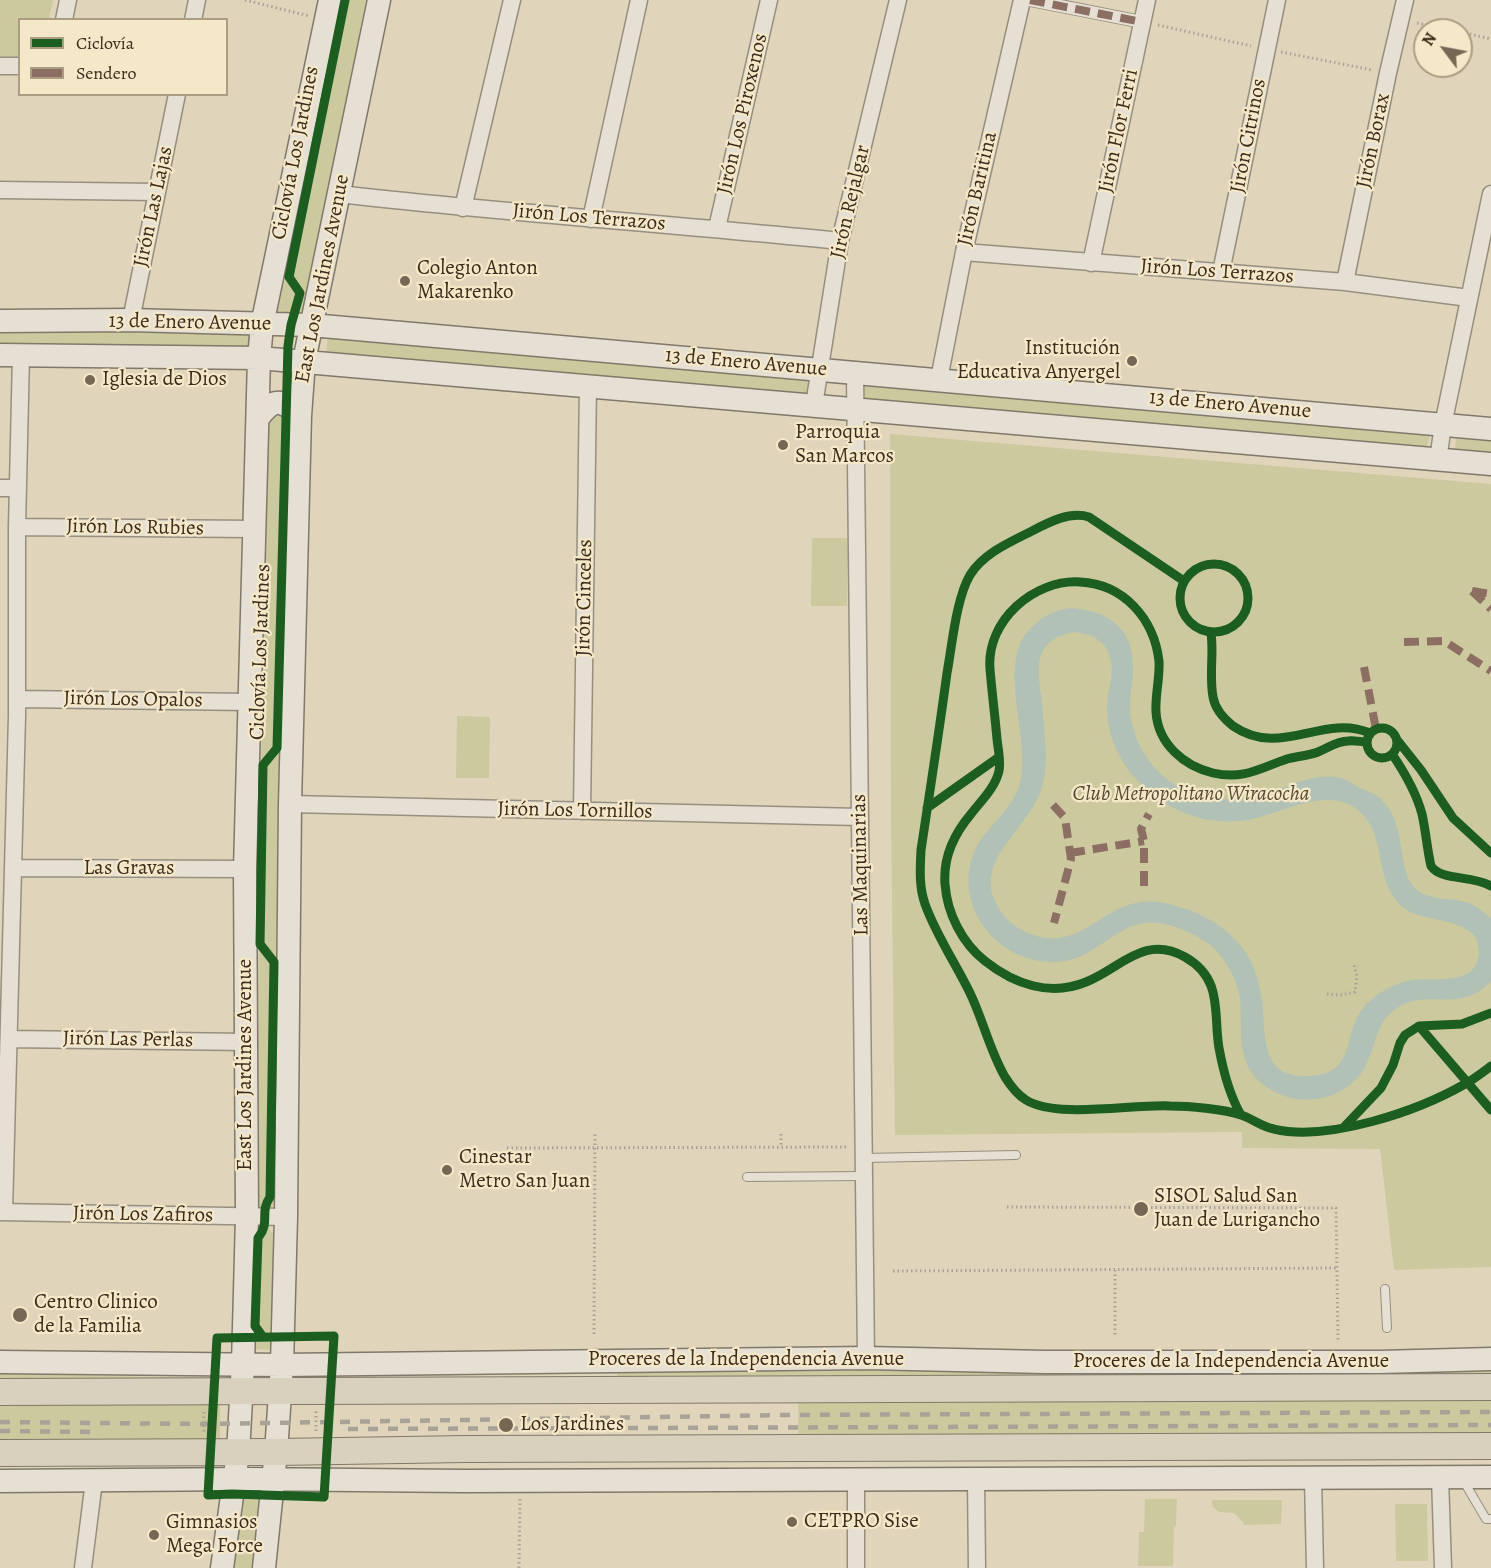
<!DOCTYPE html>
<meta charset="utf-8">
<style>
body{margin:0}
#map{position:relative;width:1491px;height:1568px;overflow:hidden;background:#e0d5ba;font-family:Alegreya,serif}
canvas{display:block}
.legend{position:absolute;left:18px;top:18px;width:210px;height:78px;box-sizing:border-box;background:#f5e8c8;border:2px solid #ab9d84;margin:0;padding:8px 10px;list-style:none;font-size:18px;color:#3c2c1d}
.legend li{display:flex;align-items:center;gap:12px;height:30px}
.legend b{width:30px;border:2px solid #ab9d84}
.north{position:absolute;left:1413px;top:18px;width:60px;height:60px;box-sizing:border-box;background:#f5e8c8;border:2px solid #ab9d84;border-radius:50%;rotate:302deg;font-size:16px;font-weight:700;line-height:24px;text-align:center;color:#3c2c1d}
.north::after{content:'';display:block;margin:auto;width:21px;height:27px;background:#756754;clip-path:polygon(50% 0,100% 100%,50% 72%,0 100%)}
</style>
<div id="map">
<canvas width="1491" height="1568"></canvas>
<ul class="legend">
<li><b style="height:8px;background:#1b5e20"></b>Ciclovía</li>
<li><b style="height:8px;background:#8d6e63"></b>Sendero</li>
</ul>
<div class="north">N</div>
</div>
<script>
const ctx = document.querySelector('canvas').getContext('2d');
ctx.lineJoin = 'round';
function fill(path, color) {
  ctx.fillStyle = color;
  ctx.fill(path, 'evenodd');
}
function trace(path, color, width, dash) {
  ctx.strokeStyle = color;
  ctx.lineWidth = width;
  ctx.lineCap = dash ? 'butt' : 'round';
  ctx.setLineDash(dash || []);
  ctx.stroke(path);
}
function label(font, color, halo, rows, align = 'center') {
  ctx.font = font + ' Alegreya,serif';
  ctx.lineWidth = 4.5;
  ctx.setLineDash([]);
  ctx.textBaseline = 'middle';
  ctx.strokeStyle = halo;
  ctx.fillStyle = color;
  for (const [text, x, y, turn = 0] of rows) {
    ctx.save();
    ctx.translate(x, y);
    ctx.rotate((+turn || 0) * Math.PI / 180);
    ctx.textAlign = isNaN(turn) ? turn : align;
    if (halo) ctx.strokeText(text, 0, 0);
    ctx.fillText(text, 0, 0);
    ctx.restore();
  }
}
fill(new Path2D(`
 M0,0H53L49,19L20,20L19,58H0Z
 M340,0H366L303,311L301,315H278L275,313Z
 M0,330H247L252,334L248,349L0,348Z
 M328,335L808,379V394L326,353Z
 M861,385L1431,429L1427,446L1423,452L861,403Z
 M280,412L288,420L278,829L274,1204L271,1208L258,1207L255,1202L266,420Z
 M890,434L1491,484V1267L1394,1270L1380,1149L1242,1148V1132L895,1135L891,820Z
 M1457,434L1491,436V459L1454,456Z
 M812,538H848L847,606H811Z
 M457,716L490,717L489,778H456Z
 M268,1228L273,1233L272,1350L252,1349L256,1235L259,1229Z
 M1491,1364V1379L618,1380L617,1370Z
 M0,1374L223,1378V1386L0,1384Z
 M798,1394L1491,1396V1437L798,1438Z
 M220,1404V1445L0,1444V1405Z
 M241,1488L262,1489L253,1568H233Z
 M1145,1499H1177L1176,1526H1174L1173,1566H1138L1139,1532H1144Z
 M1212,1500H1282L1281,1524L1244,1525L1243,1522L1234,1513L1219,1512L1213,1507Z
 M1395,1504H1427L1428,1561H1396Z`), '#ccc99e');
fill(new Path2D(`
 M1072,608C1110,611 1135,630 1133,671C1133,685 1129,698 1130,712C1133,736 1143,758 1162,775C1190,801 1235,805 1269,793C1291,785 1316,772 1340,778C1346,779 1354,785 1360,788C1366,791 1375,794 1380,798C1394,811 1399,830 1401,848C1404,861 1404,875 1413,886C1426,902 1451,897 1469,903C1477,906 1484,913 1491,918V981C1458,1017 1426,984 1393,1011C1376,1025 1376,1044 1367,1063C1351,1098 1305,1110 1271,1090C1234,1068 1243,1035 1240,999C1239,983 1223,954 1209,944C1191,932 1166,920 1144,923C1120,927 1104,945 1083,955C1057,968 1024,962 1002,945C970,922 957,876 980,841C994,821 1016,804 1021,779C1030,733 994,659 1034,625C1045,615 1056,609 1072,608ZM1073,632C1090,633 1105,640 1110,657C1115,673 1108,689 1107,705C1106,758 1147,802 1196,817C1213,822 1235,823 1252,819C1285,812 1329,785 1359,811C1390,838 1371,886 1407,910C1426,923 1478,917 1479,950C1479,990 1431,975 1407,981C1389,986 1371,996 1361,1011C1342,1040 1356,1077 1303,1076C1259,1076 1266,1030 1262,1001C1260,988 1257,974 1251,962C1237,933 1207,914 1176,906C1164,902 1149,900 1136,903C1098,911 1083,945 1040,937C1028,934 1014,927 1006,918C962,866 1026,834 1041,790C1051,764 1043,722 1041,694C1039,681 1037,667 1041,654C1047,641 1060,635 1073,632Z`), '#b1c1b5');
const service = new Path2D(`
 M864,1158L1016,1155
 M747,1177L864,1176
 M1385,1289L1387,1328
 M1463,1480L1486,1519H1491`);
const pedestrian = new Path2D(`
 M1030,0L1142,22`);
const minor = new Path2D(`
 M64,20L68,0
 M193,20L197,0
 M0,66H20
 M0,190L157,192
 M338,194C506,213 673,224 840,241
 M463,208L512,0
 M591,219L639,0
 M717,228L769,0
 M964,252L1345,282L1469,298
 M1091,263L1147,0
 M1221,272L1277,0
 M1345,282L1388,73L1405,0
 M131,320L177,94
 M855,373L866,1358
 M939,379L964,252L1022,0
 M814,405L840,241L898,0
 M1438,460L1443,425L1491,194
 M0,488H17
 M17,527L253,529
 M18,699L249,702
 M290,804L860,817
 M582,811L588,385
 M14,868L245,869
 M10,1039L247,1042
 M0,1212L286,1217
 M4,1212L17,716V527L21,355
 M1440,1477L1443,1568
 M1313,1478L1315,1568
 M976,1479L977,1568
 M83,1568L94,1481
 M856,1568V1479`);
const secondary = new Path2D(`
 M0,321L131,320L311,325L1491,429
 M0,355L259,358L1491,464
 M258,418C274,397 281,399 300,416
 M0,1362L282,1365L866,1358L1045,1362H1380L1491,1359
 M0,1481L248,1479L465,1481L1491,1477
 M222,1568L238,1453L243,1364L247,1217L245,869L259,358L262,325L330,0
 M264,1568L276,1452L282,1365L286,1217L290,804L300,416L304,361L379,0`);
const primary = new Path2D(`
 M0,1392L1491,1387
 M0,1453L276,1452L466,1449L1491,1446`);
trace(service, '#978f7e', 10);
trace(pedestrian, '#978f7e', 14);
trace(minor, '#978f7e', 19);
trace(secondary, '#807869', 25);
trace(primary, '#807869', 28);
trace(new Path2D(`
 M245,0L309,16
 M1417,23L1450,30
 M1158,25L1251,46
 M1461,32L1491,39
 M1281,52L1372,70
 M1327,994L1341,995L1355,992L1357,976L1354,965
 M781,1134V1147
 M507,1148L846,1147
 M1007,1207L1336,1208L1338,1340
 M1115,1270V1335
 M893,1271L1338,1268
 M594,1334L595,1133
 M204,1412V1432
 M316,1431V1410
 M519,1568L520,1499`), '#a8a297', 3, [1.5, 3]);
trace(service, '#e5e0d3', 8);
trace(pedestrian, '#e5e0d3', 12);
trace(minor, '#e5e0d3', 16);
trace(secondary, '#e5e0d3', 22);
trace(primary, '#d9d1be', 26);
trace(new Path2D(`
 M0,1422L203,1424L787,1415L1491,1412
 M348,1429L1491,1425
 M0,1431L93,1432`), '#a8a297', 4.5, [10, 10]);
trace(new Path2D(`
 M1030,0L1142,22
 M1472,591L1491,609
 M1472,591L1491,594
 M1404,642L1444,641L1491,671
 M1364,667L1376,729
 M1053,805L1065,818L1071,859L1054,923
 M1070,853L1144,841
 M1144,886V841L1141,829L1149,814`), '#8d6e63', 8, [15, 8]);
trace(new Path2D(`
 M1180 598a34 34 0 1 1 68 0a34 34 0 1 1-68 0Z
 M1184,581L1089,517C1070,511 1049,522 1032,531C1010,542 984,553 970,575C956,599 952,646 947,673C939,732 930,791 921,850C920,869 919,887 925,904C936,935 956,964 970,993C983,1020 990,1051 1005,1077C1010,1085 1018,1095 1026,1100C1057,1119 1132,1104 1170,1106C1187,1106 1225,1109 1241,1115C1253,1119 1262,1127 1274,1129C1328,1142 1418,1111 1465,1084C1474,1079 1483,1072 1491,1066
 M1211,633C1214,654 1209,675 1213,697C1215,709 1223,718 1233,726C1281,759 1322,713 1370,733
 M1367 743a15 15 0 1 1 30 0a15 15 0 1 1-30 0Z
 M1398,741L1421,770L1453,818L1491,853
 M1392,754C1405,773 1416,792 1422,814C1426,832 1427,849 1431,866C1441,881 1472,875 1491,886
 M927,808L999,757
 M1419,1026L1491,1110
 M1241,1115C1230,1096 1223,1070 1219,1048C1213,1014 1224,979 1185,957C1144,934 1121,968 1086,982C1050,997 1014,984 985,961C962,943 947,913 945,884C943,857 954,834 971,814C981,801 995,788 999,771C1001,761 998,749 997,739C995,716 992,693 990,669C986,621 1034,579 1080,582C1124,584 1154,619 1159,661C1160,678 1155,695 1156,712C1158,744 1184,766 1213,773C1244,780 1260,768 1287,759C1297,756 1308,756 1318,752C1328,748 1337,741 1348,741C1354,740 1361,742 1367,742
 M1344,1127L1381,1088L1393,1065L1400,1043L1405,1035L1419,1026L1462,1024L1491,1013
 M334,1336L324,1497L232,1494L208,1495L217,1338Z
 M263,1337L255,1326L258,1238C271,1222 259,1213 270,1197L274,962L260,944L263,765L277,748L288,346L291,325L300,293L289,277L345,0`), '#1b5e20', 9);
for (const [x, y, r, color] of [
 [405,281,6,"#756754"],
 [1132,361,6,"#756754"],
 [90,380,6,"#756754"],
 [783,445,6,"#756754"],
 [447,1170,6,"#756754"],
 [1141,1209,8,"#756754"],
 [20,1315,8,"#756754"],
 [506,1425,8,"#756754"],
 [792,1522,6,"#756754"],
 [154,1535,6,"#756754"]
]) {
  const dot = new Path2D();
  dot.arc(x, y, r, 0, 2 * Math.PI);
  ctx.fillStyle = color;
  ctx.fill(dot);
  trace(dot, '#f5e8c8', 2);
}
label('21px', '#3c2c1d', '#f5e8c8', [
 ["Jirón Los Piroxenos",743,114,-77],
 ["Jirón Flor Ferri",1119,131,-78],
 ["Jirón Citrinos",1249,136,-79],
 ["Jirón Borax",1374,141,-78],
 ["Ciclovía Los Jardines",296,153,-79],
 ["Jirón Baritina",978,189,-77],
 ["Jirón Rejalgar",851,202,-77],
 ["Jirón Las Lajas",154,207,-78],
 ["Jirón Los Terrazos",589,218,5],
 ["Jirón Los Terrazos",1217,272,4],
 ["East Los Jardines Avenue",323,279,-79],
 ["13 de Enero Avenue",190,323,1],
 ["13 de Enero Avenue",746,363,5],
 ["13 de Enero Avenue",1230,405,5],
 ["Jirón Los Rubies",135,528,1],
 ["Jirón Cinceles",585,598,-89],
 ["Ciclovía Los Jardines",261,652,-88],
 ["Jirón Los Opalos",133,700,1],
 ["Jirón Los Tornillos",575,811,1],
 ["Las Maquinarias",861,865,-91],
 ["Las Gravas",129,869],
 ["Jirón Las Perlas",128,1040,1],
 ["East Los Jardines Avenue",246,1065,-90],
 ["Jirón Los Zafiros",143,1215,1],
 ["Proceres de la Independencia Avenue",746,1360],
 ["Proceres de la Independencia Avenue",1231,1362]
]);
label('21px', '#3c2c1d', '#f5e8c8', [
 ["Colegio Anton",417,269],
 ["Makarenko",417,293],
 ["Institución",1120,349,"right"],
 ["Educativa Anyergel",1120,373,"right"],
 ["Iglesia de Dios",102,380],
 ["Parroquia",795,433],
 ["San Marcos",795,457],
 ["Cinestar",459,1158],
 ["Metro San Juan",459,1182],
 ["SISOL Salud San",1154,1197],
 ["Juan de Lurigancho",1154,1221],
 ["Centro Clinico",34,1303],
 ["de la Familia",34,1327],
 ["Los Jardines",520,1425],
 ["CETPRO Sise",804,1522],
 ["Gimnasios",166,1523],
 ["Mega Force",166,1547]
], 'left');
label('italic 21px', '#554a32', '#f5e8c8', [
 ["Club Metropolitano Wiracocha",1191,795]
]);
</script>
